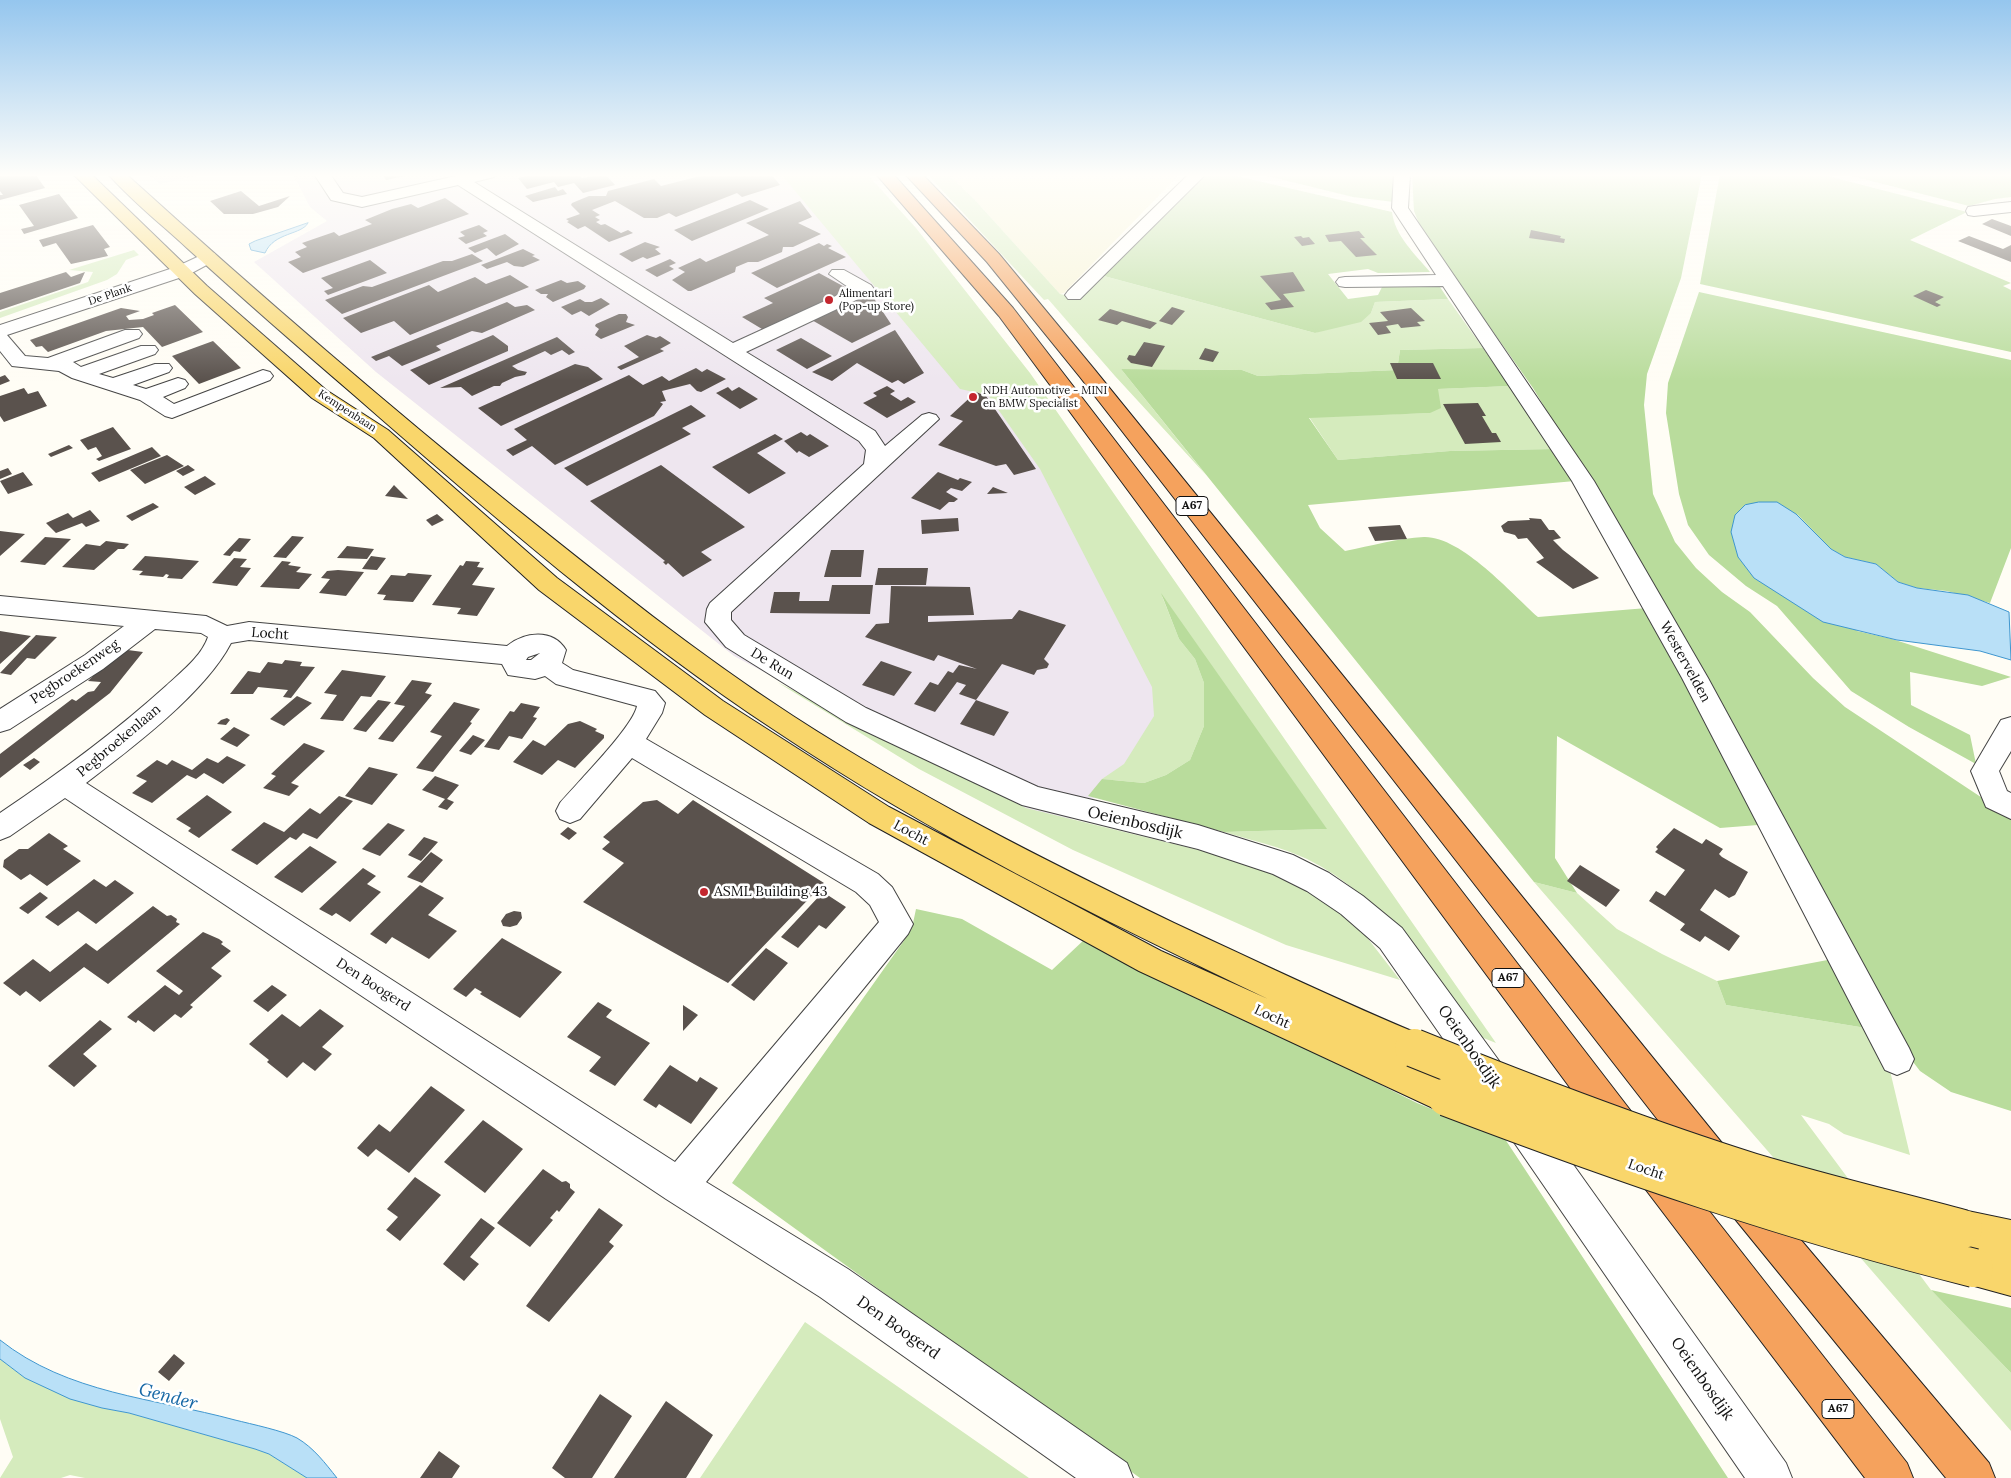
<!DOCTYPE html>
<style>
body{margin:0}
canvas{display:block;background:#fffdf5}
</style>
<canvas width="2011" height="1478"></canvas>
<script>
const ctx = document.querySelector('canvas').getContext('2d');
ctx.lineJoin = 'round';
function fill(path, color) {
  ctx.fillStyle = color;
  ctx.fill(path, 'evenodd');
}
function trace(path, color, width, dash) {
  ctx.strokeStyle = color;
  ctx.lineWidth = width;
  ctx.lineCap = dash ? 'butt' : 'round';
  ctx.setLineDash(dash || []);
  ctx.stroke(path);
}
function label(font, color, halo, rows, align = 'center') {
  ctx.font = font + ' Lora,serif';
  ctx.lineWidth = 5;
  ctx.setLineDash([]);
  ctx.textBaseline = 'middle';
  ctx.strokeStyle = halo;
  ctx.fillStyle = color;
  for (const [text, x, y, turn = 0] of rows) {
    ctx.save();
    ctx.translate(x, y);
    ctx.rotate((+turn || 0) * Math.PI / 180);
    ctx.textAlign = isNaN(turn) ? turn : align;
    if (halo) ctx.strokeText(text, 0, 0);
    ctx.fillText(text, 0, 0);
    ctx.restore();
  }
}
fill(new Path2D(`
 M148,174H205L160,184Z
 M293,174H816L990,392L1195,705L1059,830L734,656L376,372L254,262L327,221L310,207Z`), '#eee6ef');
fill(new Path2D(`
 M948,174H1180L1064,293L1060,294L974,199Z`), '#f6f3d4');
fill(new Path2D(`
 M781,174H867L916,228L1030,373L1496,1043L1481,1037C1429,971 1384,897 1307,859C1281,847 1251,840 1224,832L1326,829L1162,596L1179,639L1195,659L1204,683V726L1190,760L1166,775L1144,783L1102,779L1124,764L1154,716L1152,687L1040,469L988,395L960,389Z
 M927,174H948L974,199L1060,294L1078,298L1104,276L1315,333L1371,313L1375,302L1448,299L1483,348L1400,350L1397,370L1258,376L1242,370L1121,369L1206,475L1115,376L1048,299L1044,300Z
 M134,250L139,255L126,260L117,274L107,280L0,318V312L88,282L93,272L69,270Z
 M1510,386L1553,449L1450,451L1338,460L1309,417L1430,413L1437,389Z
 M777,682L1026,808L1231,858L1272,870L1319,893L1362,931L1400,980L1286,945L1073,850L919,769Z
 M1534,882L1577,893L1617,929L1662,954L1717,981L1726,1005L1872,1029L1887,1058L1910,1155L1844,1134L1829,1124L1801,1115L1931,1290L2011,1373V1431Z
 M805,1322L1029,1478H700Z
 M0,1359L25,1378L102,1408L129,1413L255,1449L269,1454L307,1478H85L70,1475L61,1478H0L13,1457L0,1419Z`), '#d5ebbd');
fill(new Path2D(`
 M1228,174L1392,212C1395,236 1415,254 1430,272L1378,273L1368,269L1328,274L1348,299L1378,295L1383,285L1438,284L1448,299L1375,302L1371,313L1361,322L1315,333L1104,276L1204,175Z
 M1259,174H1394L1392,193L1394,202L1353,197Z
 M1412,174H1702L1681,278L1647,374L1644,405L1653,494L1675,542L1696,568L1722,592L1750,612L1813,678L1845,707L2011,817V1111L1951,1092L1920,1071L1897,1041L1702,668L1533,388L1422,231L1414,211Z
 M1720,174H1820L1967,212L1910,240L2011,283L2003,286L2011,290V352L1700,284Z
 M1844,174H2011V197L1995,199L1969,206Z
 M1699,292L2011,360V548L1990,603L1947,591L1917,588L1898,582L1876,564L1845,557L1831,549L1797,514L1857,631L1892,639L2011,677L1982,686L1910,672L1911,705L1970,735L1976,764L1909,727L1851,691L1777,606L1746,586L1709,555L1688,525L1679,494L1666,413L1668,383Z
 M1483,348L1510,386L1438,389L1441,408L1430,413L1309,418L1338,460L1450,451L1553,449L1575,481L1308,505L1320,528L1345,551C1371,546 1398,538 1424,537C1461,536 1511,593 1538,617L1647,608L1758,825L1720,828L1557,736L1555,858L1577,893L1534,882L1121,369L1242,370L1258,376L1397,370L1400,350Z
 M1161,593L1327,829L1224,832L1088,796L1102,779L1144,783L1166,775L1190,760L1204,726V683L1195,659L1179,639Z
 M916,909L962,919L1052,970L1086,938L1417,1103L1505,1139L1728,1478H1140L732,1183L903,942L912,928Z
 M1838,958L1872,1029L1726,1005L1717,981Z
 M1931,1290L2011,1308V1373Z`), '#b9dc9c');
const water = new Path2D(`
 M308,223C302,235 274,232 265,253L251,250L249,244L255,241Z
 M1759,502H1777L1796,514L1831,549L1845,557L1876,564L1898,582L1917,588L1968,595L2009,612L2011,660L1980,651L1897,640L1823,622L1754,578L1738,557L1731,532L1735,515L1745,505Z
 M0,1340C68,1394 154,1398 235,1420C251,1424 284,1431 297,1438C314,1448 325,1463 337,1478H307L269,1454L255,1449L129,1413L102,1408L70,1399L25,1378L0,1359Z`);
fill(water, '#b9e0f7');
trace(water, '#3f96cf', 1);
fill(new Path2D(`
 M0,174H35L45,188L0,200V195H3L0,191Z
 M382,174H404L405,176L386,180Z
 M535,174H579L582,178L605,174L615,185L583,193L574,183L558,187L554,182L527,189L518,178Z
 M708,174H771L780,185L742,197L737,193L676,217L669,213L657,218H644L615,201L592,210L600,215L595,217L600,220L596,222L601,225L605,224L621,233L628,230L633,233L609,242L585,226L578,229L567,222L569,221L566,219L580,214L571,205L572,203L589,196H606L608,191L654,179L661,186Z
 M555,187L558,191L563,189L567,194L533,202L525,196Z
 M241,191L259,206L290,196L278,207L253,214H224L210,201Z
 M59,194L78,218L24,234L21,229L34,226L19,205Z
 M445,198L469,214L303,273L288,262L301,257L295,252L307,247L302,243L334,232L339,236L372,224L365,220L392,209L411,204L418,208Z
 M750,200L769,209L692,241L674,230Z
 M800,201L812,217L798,223L821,234L793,247H783L782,252L758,262H748L736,267L735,272L691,291H688L672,280L685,272L678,268L700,258L706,262L769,235L746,223Z
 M1992,219L2011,226V236L1982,224Z
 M93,225L110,247L104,249L108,256L71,264L56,243L43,247L39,240Z
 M479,225L488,231L483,233L487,236L466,244L458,238L465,236L460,232L462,231Z
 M1531,230L1561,236L1560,238L1565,239L1564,243L1529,238Z
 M1359,231L1365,238H1360L1377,255L1356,257L1341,241L1329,242L1325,235Z
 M505,234L519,244L496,256L487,248L475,253L468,248Z
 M1301,236L1303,238L1309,237L1315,244L1302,246L1294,237Z
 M1969,236L2003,249L2011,245V262L1958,241Z
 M645,242L660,247L655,249L661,254L647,259L643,257L632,262L619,254Z
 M819,243L824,246L827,244L832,246L828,248L846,257L777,288L751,273Z
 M523,249L535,255L532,256L540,260L523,267L514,266L507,262L487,269L481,265Z
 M472,254L483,261L342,314L325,300L363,286L372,287L443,261H452Z
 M670,259L676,263L669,266L674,269L657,277L645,270Z
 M370,260L387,273L328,295L324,291L333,288L321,278Z
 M66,272L71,277L85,272L80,283L0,310V293Z
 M1293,272L1305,291L1283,294L1294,307L1271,310L1265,303L1281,300L1260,276Z
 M819,273L852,291L767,332L742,317L773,303L764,298Z
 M510,275L529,287L410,335L394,321L361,333L343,318L429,285L438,292L475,277L486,284Z
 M561,280L567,283L578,281L586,286L584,289L553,302L546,297L548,294H541L535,290Z
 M1926,290L1944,297L1935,302L1941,305L1937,307L1913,296Z
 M869,291L891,324L852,343L810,319Z
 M601,298L610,304L589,316L581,311L572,315L561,307L580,299L585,302H592Z
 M507,302L515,307L527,305L535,310L482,333L472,331L436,346L441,350L402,366L389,356L376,361L371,357Z
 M175,305L203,332L162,347L143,327L106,331L48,352L42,346L36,347L30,340L121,308L140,311L126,316L129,320L143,319L154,315L152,313Z
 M1172,307L1185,311L1172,325L1159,321Z
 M1411,308L1425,321L1417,322L1421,326L1401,328L1398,324L1386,326L1391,333L1378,335L1369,323L1388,321L1380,312Z
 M1110,309L1157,323L1150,329L1122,321L1117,325L1098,320Z
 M619,314H626L628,317L626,322L635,325L601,339L595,335L599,329L595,326L596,324Z
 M895,330L924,373L904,384L898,380L892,383L857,363L832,381L812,372Z
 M493,335L508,346V351L429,385L410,370Z
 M647,335L656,338L660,336L671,343L660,349L664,351L621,370L617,367L639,357L624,346Z
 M557,337L575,352L569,355L562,350L551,355L545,351L512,366L518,370L527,372L525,375L515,377L502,383L500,386H494L472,396L461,387L440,388Z
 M801,338L832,356L807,369L776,350Z
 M213,341L241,368L199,384L172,356Z
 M1144,342L1165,346L1152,367L1131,363L1127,359L1129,355L1135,356Z
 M1205,348L1219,352L1213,362L1199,359Z
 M1390,363H1433L1441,379H1397Z
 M575,364L588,367L603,379L501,426L478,408Z
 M696,368L702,372L707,369L726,379L701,392L697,391L690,384L662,391L666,401L660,402L663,404L654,416L555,465L532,446L513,456L506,450L527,440L514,429L629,375L643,385L662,376L669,381Z
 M5,375L10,381L0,385V377Z
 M887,386L895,391L890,394L901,401L908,397L916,402L887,418L863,403L877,396L873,393Z
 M728,387L732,391L739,387L758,399L740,409L716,393Z
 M24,388L28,394L38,391L47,406L4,422L0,416V396Z
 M976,392L986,396L1036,469L1014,475L1006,464L996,466L938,445L963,421L950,416Z
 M1478,403L1486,416H1482L1492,433H1496L1501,442L1465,444L1443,404Z
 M691,405L706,416L682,428L691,434L587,486L564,468Z
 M113,427L131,449L99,461L96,459L102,456L96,447L88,450L80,440Z
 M801,432L807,436L810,434L829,446L809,457L799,451L797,453L784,441Z
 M775,434L783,439L757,453L786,473L749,494L712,467Z
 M69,445L73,448L51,457L48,454Z
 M152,447L161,456L99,482L91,473Z
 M167,455L184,466L145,484L130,470Z
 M188,465L195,470L183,476L176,471Z
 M661,465L745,527L701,552L712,560L683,577L668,563L666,565L663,562L665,561L590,501Z
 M8,468L12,474L0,479V471Z
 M23,472L33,485L8,494L0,481Z
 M938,472L958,480L960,478L972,482L962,491L951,488L946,492L958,499L954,502H949L940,510L911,498Z
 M205,476L216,484L195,495L184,487Z
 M394,485L408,499L385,496Z
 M993,487L1008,493L987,494Z
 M153,503L159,507L132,521L126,516Z
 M90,510L100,521L86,527L82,523L56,533L46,523L68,513L73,518Z
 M437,514L444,520L432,526L426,520Z
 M958,518L959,531L922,534L921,520Z
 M1529,518L1541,519L1549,530H1554L1561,538L1553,540L1563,550L1599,578L1573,589L1536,562L1544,558L1527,538L1518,539L1515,535L1504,532L1501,526L1508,521L1530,520Z
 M1400,525L1407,539L1375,541L1368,527Z
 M0,531L25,534L0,556Z
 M292,536L304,537L286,558L273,557Z
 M45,537L71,539L45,565L20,562Z
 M239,538L251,539L240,552L234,551L230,556L223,555Z
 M106,541L129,544L124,549H118L94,570L62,567L86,544L100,546Z
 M347,546L374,549L367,559L337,558Z
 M831,550H864L861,577H824Z
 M145,556L169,558L199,561L182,579L167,578L169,575L166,574L163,577L139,575L143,571L132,570Z
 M371,556L386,558L377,570L362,569Z
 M234,558L247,559L240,567L251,568L237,586L212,583Z
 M282,561L291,562L288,565L301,567L296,572L312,574L299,589L260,587Z
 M466,561L480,562L477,567L484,568L472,585L495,588L477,616L457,614L461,608L432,605L460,565L463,566Z
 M878,568H928L926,585H875Z
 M338,570L364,572L346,596L319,593L330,579L321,578L327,571Z
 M408,573L432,575L413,602L383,600L386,595L377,594L391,575L405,576Z
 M832,585H873L870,614L770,613L774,592H800L799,601H829Z
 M891,586L970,587L974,615L928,616V622L1012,619L1019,610L1066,625L1044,659L1049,664L1047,668L1037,670L1034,675L1002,664L976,700L1009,712L994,736L960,724L976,700L959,694L966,685L957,682L935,712L914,704L930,682L938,685L948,671L953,673L959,665L977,669L938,655L934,661L865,637L876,624L889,623Z
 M0,631L31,636L0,664Z
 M36,635L57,637L35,659L27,658L11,675L0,673Z
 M120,649L143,652L110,693L0,778V754L72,699L76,701L88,692L94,691L101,682L88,681Z
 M285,660L302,662L300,666L315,667L291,698L283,697L288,690L258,687L253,694H230L248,671L260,673L268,662L282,664Z
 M881,661L912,672L894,696L862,685Z
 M342,670L386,676L371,697L361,696L343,721L320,719L337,695L324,693Z
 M412,680L432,683L425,693L432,695L393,742L378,739L405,706L394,704Z
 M297,696L312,703L284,726L270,719Z
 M378,700L391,702L366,732L353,729Z
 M454,702L480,709L470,722L472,723L433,772L416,768L442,736L430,732Z
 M521,703L540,707L533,717L537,718L522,739L509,736L499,750L484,747L510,711L514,712Z
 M227,718L230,720L226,725L217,724L221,720Z
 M580,721L597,729L595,731L604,735V738L575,768L558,760L542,775L513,762L533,740L545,746L568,724Z
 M234,727L250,735L237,747L220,739Z
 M473,735L485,740L471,755L459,751Z
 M304,743L325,751L291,783L299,786L289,796L263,788L276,776L271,774Z
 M227,756L246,765L223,784L204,773L196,779L187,775L152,803L132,793L147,781L136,776L157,760L167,765L172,760L192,770L207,758L218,763Z
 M34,758L40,762L30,770L23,765Z
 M369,767L398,774L372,805L345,796Z
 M435,776L459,785L447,799L454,802L447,810L438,807L445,799L422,790Z
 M207,795L232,812L199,838L188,831L191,828L176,819Z
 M339,796L353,801L317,839L303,833L296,840L290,837L257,865L231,850L264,822L284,832L310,808L320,814Z
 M657,800L678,814L693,800L824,883L728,983L583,902L624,863L602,849L610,842L603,837L643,802Z
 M388,823L405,830L380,856L362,849Z
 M568,827L577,833L569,840L560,834Z
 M1674,828L1702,844L1706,839L1723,849L1719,854L1722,857L1748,872L1735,895L1729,898L1715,889L1700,910L1740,936L1729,951L1705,936L1700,942L1680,930L1685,924L1649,901L1656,891L1665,896L1685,870L1655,852L1658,849L1656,847Z
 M49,833L68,846L63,849L81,861L47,886L30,874L21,880L3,867L4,860L19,849H28Z
 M424,837L438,842L421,861L408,855Z
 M310,846L337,862L302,893L274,877Z
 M431,852L443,860L422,883L407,877Z
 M1580,865L1620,890L1606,907L1567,881Z
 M363,868L376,876L367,884L381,892L350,922L336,913L332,916L319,909Z
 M94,879L106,887L115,880L134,893L96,924L78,911L58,926L45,917Z
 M420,885L444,898L428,915L457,931L429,959L392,937L386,944L370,934Z
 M40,892L48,898L28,914L19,908Z
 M823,892L846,907L826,929L819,925L798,948L781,937Z
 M153,906L167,916L171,915L177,919L176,922L180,924L108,984L84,967L40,1002L26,991L20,996L3,983L33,959L50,972L86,943L97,951Z
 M514,911L521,912L522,918L517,925L510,927L503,926L501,921L506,914Z
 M203,932L219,939L223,942L221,944L231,951L211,968L222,976L190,1005L193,1007L181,1018L175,1014L154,1032L138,1020L136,1023L127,1017L165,985L179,995L183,991L156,971Z
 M502,938L562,972L520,1018L480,994L482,992L475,988L466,997L453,989Z
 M766,948L788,963L754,1001L731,985Z
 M272,985L287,995L268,1012L253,1001Z
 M598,1002L612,1010L606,1017L650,1043L615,1086L589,1071L601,1057L567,1037Z
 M683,1005L698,1015L683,1031Z
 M320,1009L344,1026L322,1047L332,1054L315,1071L303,1062L287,1078L267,1062L269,1060L249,1044L282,1014L300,1027Z
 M100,1020L112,1029L83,1054L97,1066L74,1087L48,1066Z
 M670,1065L697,1082L700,1077L718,1088L691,1124L659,1104L656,1108L643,1100Z
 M431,1086L465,1110L409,1173L376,1149L368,1157L357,1148L379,1124L390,1132Z
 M483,1120L523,1149L485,1193L444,1162Z
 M543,1169L562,1182L566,1181L570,1184V1188L575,1192L559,1212L557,1210L550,1218L553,1220L530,1247L497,1223Z
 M415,1177L441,1195L400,1241L386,1230L398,1217L387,1209Z
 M599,1208L623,1225L609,1242L614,1246L549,1322L526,1306Z
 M481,1218L495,1228L470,1257L479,1264L464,1281L443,1264Z
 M174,1354L185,1363L169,1381L158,1372Z
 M600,1394L632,1416L592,1478H565L552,1468Z
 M666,1401L713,1435L686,1478H614Z
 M439,1451L460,1466L452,1478H420Z`), '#5a524d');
const minor = new Path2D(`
 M314,174H330L343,193L362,197L465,174H496L494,177L474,182L733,343L851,289L829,274L832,270H844L871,285L874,289L871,293L746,352L875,431L885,446L922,415L929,413L936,415L939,419L731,612V620L744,635L866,708L1038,787L1198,825L1293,855L1329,873L1363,896L1402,928L1505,1069L1510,1081L1505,1093L1493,1098L1481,1093L1380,948L1341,914L1307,891L1273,874L1198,849L1022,805L846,722L726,647L705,622L707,609L710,603L864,464L866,450L859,441L458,185L362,207L331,200Z
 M1189,174H1206L1080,299H1068L1065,295L1068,291Z
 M1394,174H1410L1408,208L1594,481L1708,678L1909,1048L1914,1059L1909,1070L1897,1075L1885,1070L1682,678L1572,481L1443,286L1345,287L1339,286L1336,282L1339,278L1345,277L1436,275L1392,208Z
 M2011,202V212L1974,216L1968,215L1966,211L1968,207L1974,206Z
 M208,252L214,253L217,257L214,261L188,275L7,335L25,356L48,358L125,330H139L142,334L139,338L73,362L81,367L141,346H155L158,350L155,354L99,374L113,378L155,364H169L172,368L169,372L133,385L146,389L178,378L185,380L188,384L185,388L163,397L174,404L263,370L270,372L273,376L270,380L172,418L165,416L140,400L72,378L59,371L12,366L0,351V325L176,267Z
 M0,596L206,616L227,626L249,622L507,646C524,632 553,628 566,650L562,663L573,670L655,691L665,703L662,713L646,739L878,874L892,887L913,924L908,934L706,1182L848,1269L1127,1463L1133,1478H1076L820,1297L666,1199L65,798L10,836L0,840V813C58,774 114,733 166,686C181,672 201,657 208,637L201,633L155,629L103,669L10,729L0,732V709L85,655L124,626L0,614ZM249,640L502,664L508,675L535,679L545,676L556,684L637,706C633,727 577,783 560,803L556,811L560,819L570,823L580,819L632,758L856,892L870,905L879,922L675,1162L86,783C132,748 205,693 231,643ZM540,653L531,660H526L528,657Z
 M2011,717V751L1999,771L2007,791L2011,793V819L1986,807L1971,771L2001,720Z
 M1522,1106L1535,1111L1786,1463L1792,1478H1745L1509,1135L1504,1123L1509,1111Z`);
const major = new Path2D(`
 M73,174H91L207,286L326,390L388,430L557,578L723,701L889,807L1161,951L1268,999C1099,918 931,835 776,731C626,632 489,513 354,395C298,347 242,298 187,248C161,224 132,201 108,174H126C253,289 382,401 515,508C605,580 696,653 793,716C915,795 1044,860 1174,923C1258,962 1341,1002 1426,1037L1431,1048L1426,1059L1414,1064L1404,1060L1459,1085L1464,1097L1459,1109L1447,1114L1435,1109L1139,971L869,823L705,715L539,590L374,438L312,398L195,294Z
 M1963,1210L2011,1220V1296L1960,1282L1955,1268L1960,1254L1972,1250L1950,1242L1944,1229L1950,1216Z`);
const highway = new Path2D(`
 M876,174H893L1013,308L1637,1119L1642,1131L1637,1143L1624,1149L1611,1143L999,316Z
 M905,174H922L999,254L1094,369L1726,1148L1731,1161L1726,1174L1713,1179L1700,1174L1080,377L987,262Z
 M1653,1151L1666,1156L1907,1463L1913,1478H1865L1640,1182L1635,1169L1640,1156Z
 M1744,1182L1757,1188L1989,1463L1995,1478H1946L1731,1214L1725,1201L1731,1188Z`);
trace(minor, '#444', 2);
trace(major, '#222', 2);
trace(highway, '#222', 2);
fill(minor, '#fff');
fill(major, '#f9d66b');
fill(highway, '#f5a25d');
const majorBridge = new Path2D(`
 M1414,1048C1525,1093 1637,1136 1751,1172C1821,1193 1892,1210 1963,1229
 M1447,1097C1620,1163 1794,1223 1974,1268`);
trace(majorBridge, '#222', 40, []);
trace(majorBridge, '#f9d66b', 38);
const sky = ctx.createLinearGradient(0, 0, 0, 381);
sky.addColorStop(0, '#95c6ee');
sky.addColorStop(0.46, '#fffefa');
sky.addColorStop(1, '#fffefa00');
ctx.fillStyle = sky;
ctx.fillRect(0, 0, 2011, 381);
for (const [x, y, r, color] of [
 [829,300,5,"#c4262e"],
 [973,397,5,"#c4262e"],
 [704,892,5,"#c4262e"]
]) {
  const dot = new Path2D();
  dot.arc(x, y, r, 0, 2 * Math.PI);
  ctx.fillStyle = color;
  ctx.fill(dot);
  trace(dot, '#fff', 2);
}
label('11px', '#111', '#fff', [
 ["Alimentari",839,294],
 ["(Pop-up Store)",839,307],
 ["NDH Automotive - MINI",983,391],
 ["en BMW Specialist",983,404]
], 'left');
label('11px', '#111', '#fff', [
 ["De Plank",110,295,-19],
 ["Kempenbaan",347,411,33]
]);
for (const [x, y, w] of [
 [1192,506,32],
 [1508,978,32],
 [1838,1409,32]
]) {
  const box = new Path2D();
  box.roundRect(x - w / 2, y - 9.5, w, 19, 4);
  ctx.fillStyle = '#fff';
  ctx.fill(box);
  trace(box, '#111', 1);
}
label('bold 12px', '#111', null, [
 ["A67",1192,506],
 ["A67",1508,978],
 ["A67",1838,1409]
]);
label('14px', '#111', '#fff', [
 ["Locht",270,634,4],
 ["Westervelden",1685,662,61],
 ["De Run",772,664,31],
 ["Pegbroekenweg",75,672,-34],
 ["Pegbroekenlaan",119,741,-40],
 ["Locht",911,833,28],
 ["Den Boogerd",373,985,33],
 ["Locht",1272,1017,25],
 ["Locht",1646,1170,19]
]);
label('14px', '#111', '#fff', [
 ["ASML Building 43",714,892]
], 'left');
label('16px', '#111', '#fff', [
 ["Oeienbosdijk",1135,823,13],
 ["Oeienbosdijk",1469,1047,55],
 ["Den Boogerd",898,1328,35],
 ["Oeienbosdijk",1702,1379,55]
]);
label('italic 18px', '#1768a6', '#fff', [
 ["Gender",168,1397,15]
]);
</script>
